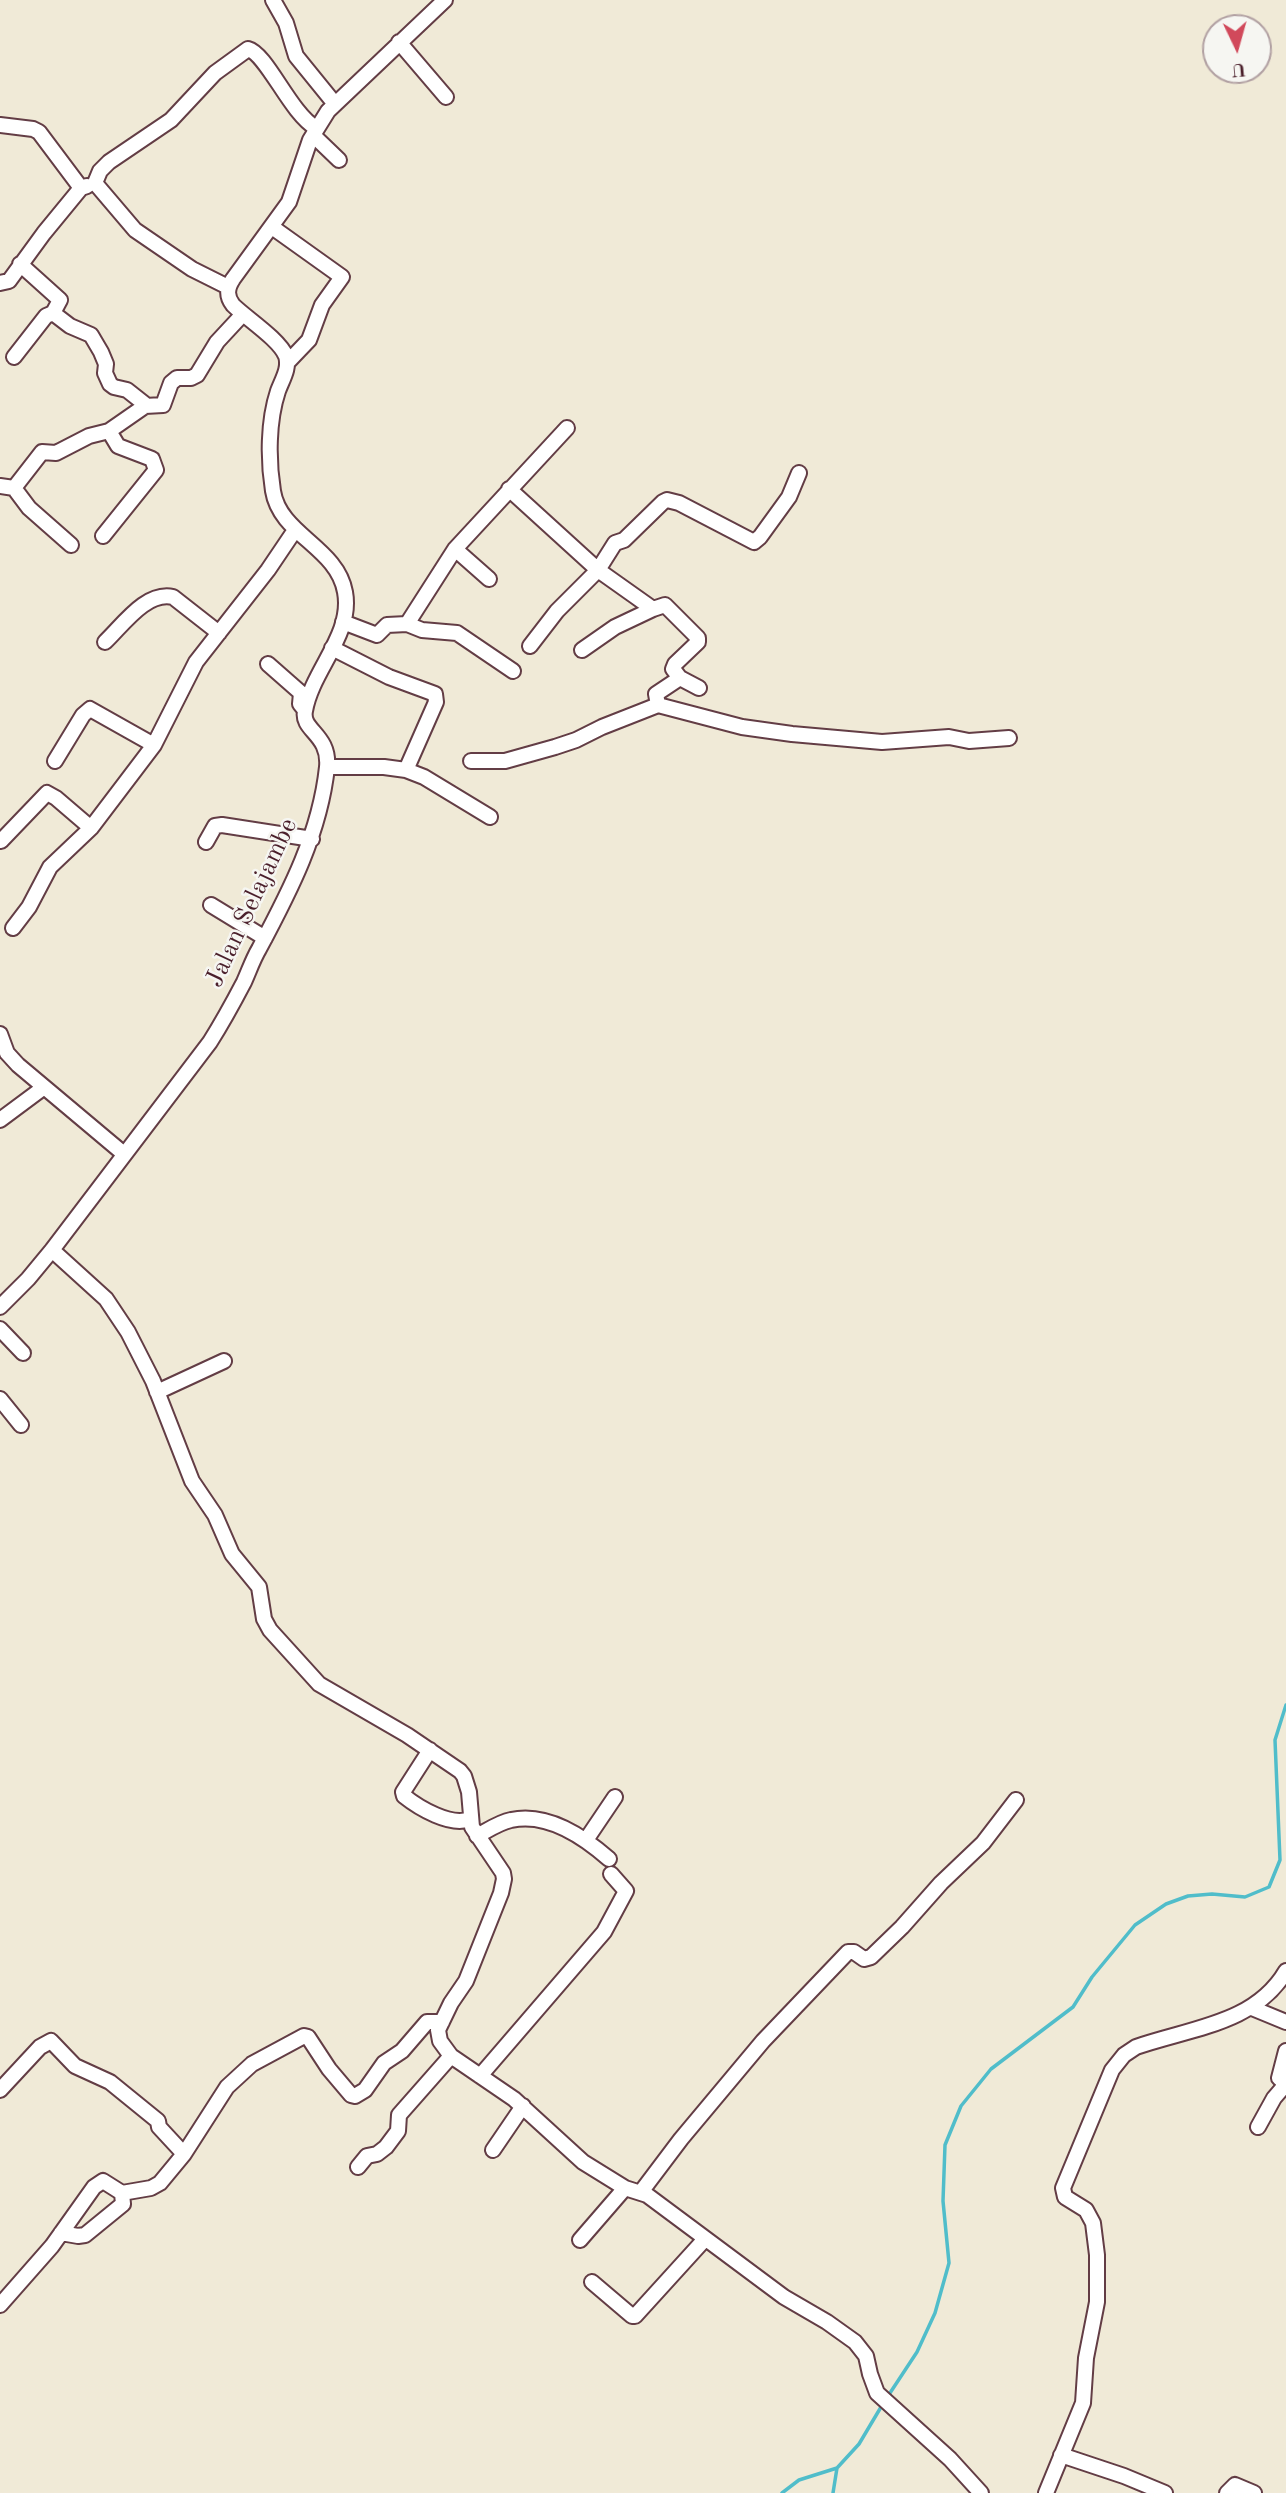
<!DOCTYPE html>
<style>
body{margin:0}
#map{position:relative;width:1286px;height:2493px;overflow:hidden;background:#f0ead7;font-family:"Old Standard TT",serif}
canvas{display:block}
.north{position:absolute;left:1202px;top:14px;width:70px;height:70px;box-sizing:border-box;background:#f6f6f2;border:2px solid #b1a0a2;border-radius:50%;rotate:175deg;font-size:19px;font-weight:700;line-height:28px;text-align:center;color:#4a1f2b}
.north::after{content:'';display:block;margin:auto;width:24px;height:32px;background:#d1495b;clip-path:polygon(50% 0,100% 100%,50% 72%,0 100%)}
</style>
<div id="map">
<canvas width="1286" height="2493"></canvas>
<div class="north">U</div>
</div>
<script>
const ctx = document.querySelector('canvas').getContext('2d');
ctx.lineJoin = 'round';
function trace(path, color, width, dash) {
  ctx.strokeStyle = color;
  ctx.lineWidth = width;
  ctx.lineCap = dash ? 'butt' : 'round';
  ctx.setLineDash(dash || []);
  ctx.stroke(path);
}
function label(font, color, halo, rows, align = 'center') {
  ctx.font = font + ' "Old Standard TT",serif';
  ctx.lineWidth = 5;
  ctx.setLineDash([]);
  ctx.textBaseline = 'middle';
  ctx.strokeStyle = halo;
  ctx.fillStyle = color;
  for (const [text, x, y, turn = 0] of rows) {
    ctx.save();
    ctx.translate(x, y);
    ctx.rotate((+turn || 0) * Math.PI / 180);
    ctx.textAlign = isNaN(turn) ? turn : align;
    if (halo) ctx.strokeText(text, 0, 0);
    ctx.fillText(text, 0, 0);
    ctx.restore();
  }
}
trace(new Path2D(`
 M888,2396L917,2352L935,2313L949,2263L943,2201L945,2145L961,2106L991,2069L1073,2007L1092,1977L1135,1925L1166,1904L1188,1896L1212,1894L1245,1897L1269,1887L1280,1860L1275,1740L1286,1705
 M782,2493L799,2480L837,2468
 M833,2493L837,2468L859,2444L884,2402`), '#50bdca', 3.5);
const minor = new Path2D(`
 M273,0L286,23L296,56L335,104
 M399,42L446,97
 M0,125L33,129L39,132L81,188L87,186
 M313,135L339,160
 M272,227L342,277L322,305L309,340L287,363
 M20,264L60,300L53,313
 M0,283L9,281L44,233L81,188
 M228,287L192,269L135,230L95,183L100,171L109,162L171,120L215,73L248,49C267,54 290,113 316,128
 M14,357L46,316L53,313L70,326L91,335L101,352L106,364L105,373L110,384L114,387L127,390L146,405
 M0,486L14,488L42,452L56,453L89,436L109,431L145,406L163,405L171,383L177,378H191L197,375L217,342L243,314
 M14,488L29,508L71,545
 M509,489L598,570L653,609L665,605L698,638V642L675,664L673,669L680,678L699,688
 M103,536L156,470L152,459L118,446L109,431
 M455,549L489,579
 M343,622L377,635L387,625L407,624L455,549L567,428
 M407,624L422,630L457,633L513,671
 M105,642C123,625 146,591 173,597L219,633
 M530,646L557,611L598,570L615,543L624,540L663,502L667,500L679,503L754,542L760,537L789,497L799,473
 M332,648L389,677L435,694L436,702L406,770
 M582,650L615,627L653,609
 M268,664L301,693L300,704L304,709
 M658,705L656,694L680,678
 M55,761L83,715L90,709L154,745
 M471,761H505L555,747L576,740L602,727L658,705L742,727L792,734L882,742L949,737L969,741L1009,738
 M327,767H384L406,770L424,777L490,817
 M1,841L47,793L56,798L91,828
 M206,842L215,826L222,825L312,839
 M211,905L265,938
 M13,928L29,907L50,867L91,828L154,745L196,662L268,570L295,530
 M0,1034L7,1053L18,1065L124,1154
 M0,1120L43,1088
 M52,1250L106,1299L128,1332L153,1381L192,1481L215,1515L232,1554L259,1587L264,1619L270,1630L319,1684L407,1735L460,1771L464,1776L469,1792L472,1827L503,1873L504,1879L501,1893L466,1981L451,2003L438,2030L440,2041L451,2056L514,2099L583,2162L625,2188L647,2195L784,2297L827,2322L855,2342L866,2356L870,2374L877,2393L950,2459L981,2493
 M0,1307L28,1279L52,1250L210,1042C222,1023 233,1003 244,982C249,971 253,959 259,949C290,891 320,833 327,767C330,734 301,731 305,711C312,670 353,635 345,592C337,547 280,535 273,491C268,460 268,421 278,391C282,380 290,368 286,356C279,339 246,318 233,305C226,296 227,288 233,279L289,202L310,140L328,111L445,0
 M0,1329L23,1353
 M157,1392L224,1361
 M0,1399L21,1425
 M430,1750L403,1792L404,1796C419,1808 451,1827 470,1819
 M477,1836C488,1830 500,1822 511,1820C547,1812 584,1837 609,1859
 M586,1840L615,1797
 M1252,2008L1286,2022
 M480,2076L604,1932L626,1891L611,1874
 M1286,2084L1279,2078L1286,2051
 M0,2090L40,2047L51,2041L75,2066L110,2082L158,2121L159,2127L184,2154
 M1258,2127L1274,2098L1286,2084
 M493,2150L523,2106
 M358,2167L367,2156L377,2154L386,2147L398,2131L399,2115L451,2056
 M641,2192L681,2139L763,2041L848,1952H854L864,1959L871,1957L902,1927L941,1883L983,1843L1016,1800
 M61,2233L78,2236L85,2235L123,2204L122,2193
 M580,2240L625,2188
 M592,2282L632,2316H635L705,2239
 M0,2305L52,2246L94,2187L103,2181L122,2193L151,2188L160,2183L184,2154L227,2087L252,2064L304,2036L308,2037L329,2069L351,2095L355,2096L365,2090L384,2063L402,2051L427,2022H442
 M1061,2455L1124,2476L1165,2493
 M1046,2493L1083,2403L1086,2358L1097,2302V2255L1093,2223L1086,2210L1065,2197L1063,2188L1112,2070L1124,2055L1136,2047C1190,2028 1255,2024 1286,1971
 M1227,2493L1235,2485L1254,2493`);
trace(minor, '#633d45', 18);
trace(minor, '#fff', 14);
label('26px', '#4a1f2b', '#f6f6f2', [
 ["Jalan Selajambe",252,903,-65]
]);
</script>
